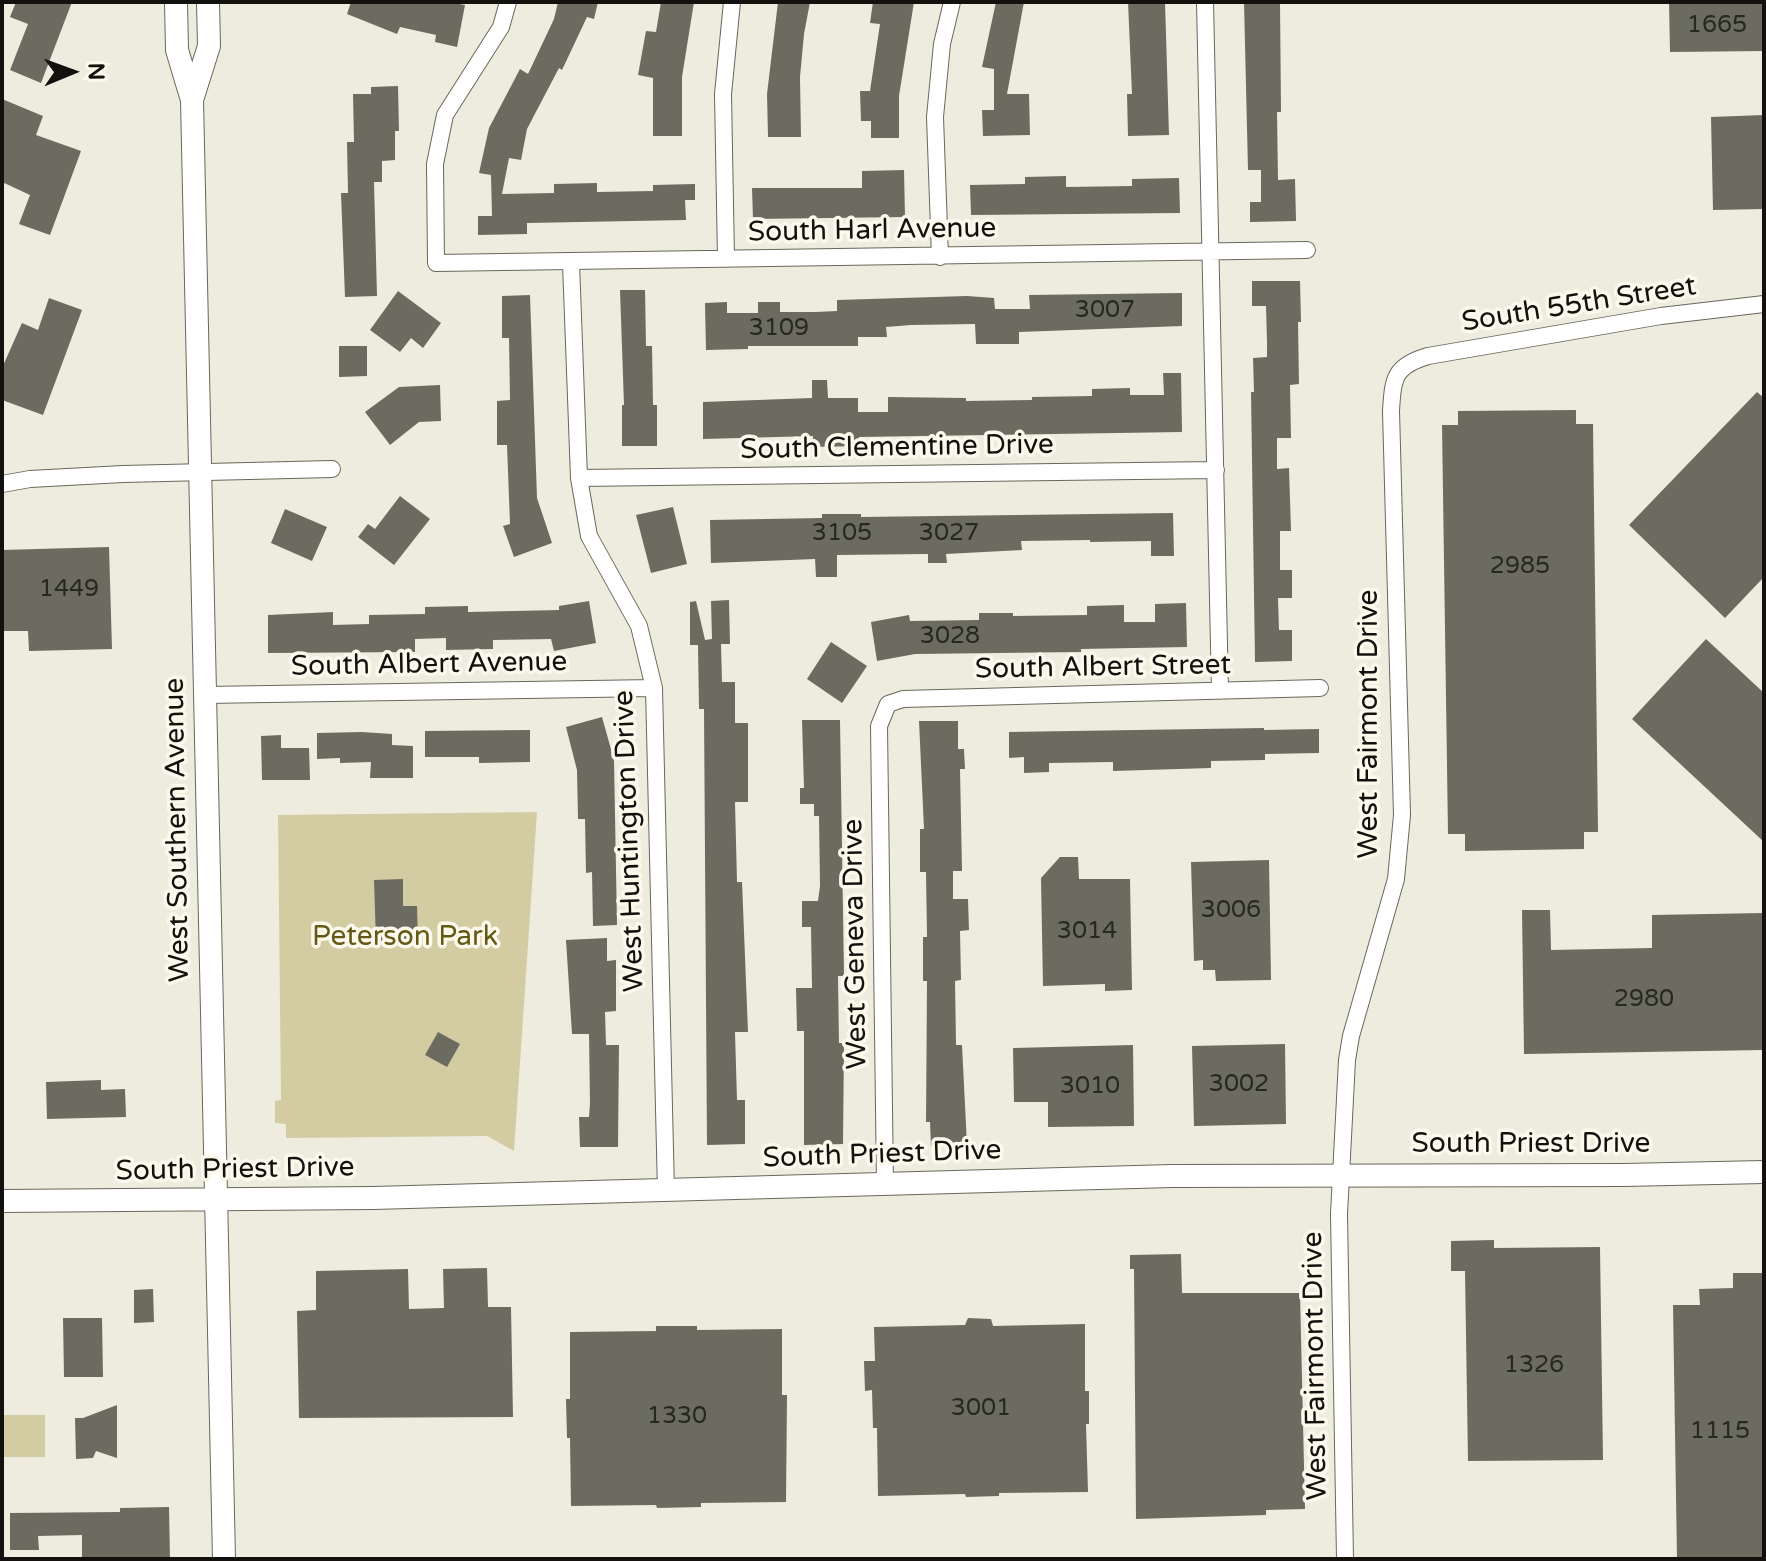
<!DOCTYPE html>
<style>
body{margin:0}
#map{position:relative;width:1766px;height:1561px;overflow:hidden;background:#eeecdf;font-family:"Varela Round",sans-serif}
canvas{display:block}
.frame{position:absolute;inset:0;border:4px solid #12110d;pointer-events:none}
.north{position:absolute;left:32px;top:32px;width:80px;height:80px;-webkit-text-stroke:6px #fcf9ec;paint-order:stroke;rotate:89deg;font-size:22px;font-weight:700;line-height:32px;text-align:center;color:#12110d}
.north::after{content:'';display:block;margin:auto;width:28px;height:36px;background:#12110d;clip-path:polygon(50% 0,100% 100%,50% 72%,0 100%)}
</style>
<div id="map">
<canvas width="1766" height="1561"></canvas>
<div class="frame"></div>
<div class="north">N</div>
</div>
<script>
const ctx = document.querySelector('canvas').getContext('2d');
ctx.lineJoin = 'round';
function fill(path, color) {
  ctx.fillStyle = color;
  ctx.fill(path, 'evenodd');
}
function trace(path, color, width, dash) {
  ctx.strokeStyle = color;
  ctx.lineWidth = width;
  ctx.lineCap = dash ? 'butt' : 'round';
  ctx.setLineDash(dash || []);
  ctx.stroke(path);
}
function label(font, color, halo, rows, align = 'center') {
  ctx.font = font + ' "Varela Round",sans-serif';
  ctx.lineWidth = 7;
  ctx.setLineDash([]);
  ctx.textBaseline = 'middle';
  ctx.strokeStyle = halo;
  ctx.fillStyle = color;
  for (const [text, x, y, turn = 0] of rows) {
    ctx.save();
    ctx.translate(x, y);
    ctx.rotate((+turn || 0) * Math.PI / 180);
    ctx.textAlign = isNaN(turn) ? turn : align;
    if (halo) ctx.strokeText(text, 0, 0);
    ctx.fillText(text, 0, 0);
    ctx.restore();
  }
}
fill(new Path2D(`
 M537,812L514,1151L487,1136L286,1138V1124L275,1123V1101L281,1100L278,815Z
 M2,1415H45V1457H2Z`), '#d3cca3');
fill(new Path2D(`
 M16,2H72L41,83L10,70L28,24L10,17Z
 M351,2H448L465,5L457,47L435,42L436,35L400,27L397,34L347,14Z
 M558,2H598L594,19L587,17L562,70L559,68L527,129L521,160L509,158L502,194L554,193V184L597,183V192L653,191V185L695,184V200H685L686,220L527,223V234L478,235V216H492L491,175L479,173L489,128L520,69L528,74L554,19Z
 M661,2H694L682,77V136H653V78L638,75L646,31L656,32Z
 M778,2H810L804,34L800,77L801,137H768L767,94Z
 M873,2H914L899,96V138H871V121H861L860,91H870L880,24L870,23Z
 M996,2H1024L1007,94H1029L1030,135L983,136L982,110H994V69L982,67Z
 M1128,2H1165L1169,135L1128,136L1127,94H1132Z
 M1244,2H1280L1281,112H1277L1278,180L1295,179L1296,221L1250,222V202H1261V170H1248Z
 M1669,2H1764V51L1670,52Z
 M398,86L399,131H395V160L382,161V182H374L377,296L345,297L341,193H348L347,142H354L353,94H371V87Z
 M2,99L43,116L36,135L81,151L50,235L19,224L30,195L2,182Z
 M1764,115V209L1713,210L1711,117Z
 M904,170L905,217L753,219L752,188H862V171Z
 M1066,176V187L1132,186V179L1179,178L1180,213L971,215L970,185L1025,184V177Z
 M1252,281H1300L1301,322H1298L1299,384L1290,385L1291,438H1277V469L1289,468L1291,531H1280V570H1292V598H1278L1279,630H1292V661L1255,662L1251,392H1254L1253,358L1267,357V342L1266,306H1252Z
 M620,290H645L646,346H652L653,405H657V446H622V405H624Z
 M398,291L441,323L423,348L411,338L400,352L370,330Z
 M1182,293V326L1019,332V344H976L975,324L911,325L886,327L887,337H858V346H748V349L706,350L705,303L727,302V313H758V302H780V312H815L837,311V300L967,296L994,298L995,309H1030L1029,295Z
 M530,295L537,498L552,543L514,557L503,526L510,524L507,445H497V401L510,400L509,338H502V296Z
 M49,298L82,310L43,415L2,400V368L22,323L38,330Z
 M339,346H367V376L339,377Z
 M1163,373H1181L1182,432L859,437V446L813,447V436L703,439V402L812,398V380H827L828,398H858V412H888V397L966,398V401L1032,400V397L1092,396V389L1130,388V395H1164Z
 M440,385L441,421L419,422L390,445L365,412L399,387Z
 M1757,392L1764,398V577L1725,618L1629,525Z
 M1576,410V424H1593L1598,832H1584V849L1465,851V834H1448L1442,425H1458V411Z
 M400,496L430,519L394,565L358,537L368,524L375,529Z
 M673,507L687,564L651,573L636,515Z
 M285,509L327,527L312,561L271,543Z
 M1173,513L1174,556H1151V541L1090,542V540L1021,541L1022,550L946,554L947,563H928V554L837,555V577H816L815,559L711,563L710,520L822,518V514H861V517Z
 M109,547L112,649L29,651L28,631H2V550Z
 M729,600L730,644H721L722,682H735V723H748V802H735L737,882H742L748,1032H735L737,1100H745V1144L707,1145L704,709H699L698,645H690V602L696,601L705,640L712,639L711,601Z
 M589,601L596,643L554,651L551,639L493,640V649L446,650V638L415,639V652L268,653V615L333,612V625L369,624V615L425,614V607L468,606V612L559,610V606Z
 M1186,603L1187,647L1081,649V652L915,654L877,661L871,622L909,615L910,621L979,620V613H1013V616L1087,615V606L1124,605V622H1155V604Z
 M1706,639L1764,693V842L1632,719Z
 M831,642L867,666L842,703L807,679Z
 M602,717L614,760L617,925L593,926L592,872L586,873L585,819H578L577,770L566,727Z
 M802,720H840L844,976H838L839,1043H844L843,1144L804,1145V1031H797L796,988H812L811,927H802V901H818L820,886L819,816H814V804H800V788H804Z
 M919,721H958V749H964L965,769H960L962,871H953V899H968L969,930L960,931L961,980L955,981L956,1045H962L967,1145L931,1146L930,1122H926L927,981H923V937H927L926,872H920V829H924Z
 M1264,728V730L1319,729V753L1265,754V760L1211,761V768L1113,771V762L1049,763V772L1024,773V757L1009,758V732Z
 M530,730V762L479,763V757H425V731Z
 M362,732L392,734V745L413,746V778H370L371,762L340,763V758L317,759V733Z
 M281,735V748H309L310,780H262L261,736Z
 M1060,857H1078L1079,879H1130L1132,990L1105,991V984L1043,986L1041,878Z
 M1269,860L1271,980L1216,981L1215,970H1203V960L1194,961L1191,862Z
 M403,879V906H417L418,942L376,943L374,880Z
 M1522,910H1550L1551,950L1652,948V915L1764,913V1050L1524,1054Z
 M607,938V961L616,960V1011L605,1012L606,1045H619L618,1147H580L579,1117H589L590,1103L589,1034H572L566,940Z
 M438,1032L460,1044L447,1067L425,1055Z
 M1285,1044L1286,1124L1194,1126L1192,1046Z
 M1133,1045L1134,1126L1048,1127V1102H1014L1013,1048Z
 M101,1080V1090L125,1089L126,1117L47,1119L46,1082Z
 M1494,1240V1248L1600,1247L1603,1460L1468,1461L1465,1271H1451V1241Z
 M1181,1254L1182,1293H1300L1305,1509L1266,1510V1515L1136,1519L1134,1269H1130V1255Z
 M487,1268L488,1307H511L513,1417L299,1418L297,1311L316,1310V1271L408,1269L409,1309L444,1308L443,1269Z
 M1733,1273H1764V1559H1677L1673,1305H1700L1699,1289L1733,1288Z
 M153,1289L154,1322L134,1323V1290Z
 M63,1318H102L103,1377H64Z
 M968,1318L991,1319L993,1326L1085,1324V1391H1089V1424H1086L1088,1492L999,1493V1496L966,1497L965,1494L878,1496L877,1428H873L872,1390L865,1391L864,1361H875L874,1327L965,1325Z
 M656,1326H697V1330L782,1329V1395H787L786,1502L701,1503V1507L657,1508L656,1505L571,1506L570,1438H567L566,1399H570V1332L656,1331Z
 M117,1405V1458L96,1451L93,1458L76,1459L75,1418H83Z
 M169,1507L170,1559H82V1535L38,1536L39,1550H10V1513L120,1512V1508Z`), '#6c6b5f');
const minor = new Path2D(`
 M508,2L501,27L445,115L435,164L436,263L1307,250
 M1205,2L1220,691
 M940,257L935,117L942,44L952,2
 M726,259L723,94L732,2
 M571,263L579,478L589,536L639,626L654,688L666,1192
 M579,478L1216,470
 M2,484L30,479L123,474L332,469
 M205,695L654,688
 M885,1185L879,726L888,704L903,699L1320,688
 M1345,1559L1339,1214L1347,1060L1351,1036L1396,879L1402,815L1391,411C1393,378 1394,366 1428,356L1661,316L1764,304`);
const secondary = new Path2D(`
 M176,2L177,50L192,100L224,1559
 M192,100L209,46L208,2
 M2,1201L373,1198L1172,1176L1623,1175L1764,1172`);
trace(minor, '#68675b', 18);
trace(secondary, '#68675b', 24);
trace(minor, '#fff', 16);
trace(secondary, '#fff', 22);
label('24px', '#282822', null, [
 ["1665",1717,26],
 ["3007",1105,311],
 ["3109",779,329],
 ["3105",842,534],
 ["3027",949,534],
 ["2985",1520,567],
 ["1449",69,590],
 ["3028",950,637],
 ["3006",1231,911],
 ["3014",1087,932],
 ["2980",1644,1000],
 ["3002",1239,1085],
 ["3010",1090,1087],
 ["1326",1534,1366],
 ["3001",981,1409],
 ["1330",677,1417],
 ["1115",1720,1432]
]);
label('28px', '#12110d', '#fcf9ec', [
 ["South Harl Avenue",872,231,-1],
 ["South 55th Street",1579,305,-9],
 ["South Clementine Drive",897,448,-1],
 ["South Albert Avenue",429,665,-1],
 ["South Albert Street",1103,668,-1],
 ["West Fairmont Drive",1370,724,-90],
 ["West Southern Avenue",178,830,-91],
 ["West Huntington Drive",630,841,-92],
 ["West Geneva Drive",856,944,-91],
 ["South Priest Drive",1531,1145],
 ["South Priest Drive",882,1155,-2],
 ["South Priest Drive",235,1170,-1],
 ["West Fairmont Drive",1316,1366,-91]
]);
label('28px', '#635814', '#fcf9ec', [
 ["Peterson Park",405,938]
]);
</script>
